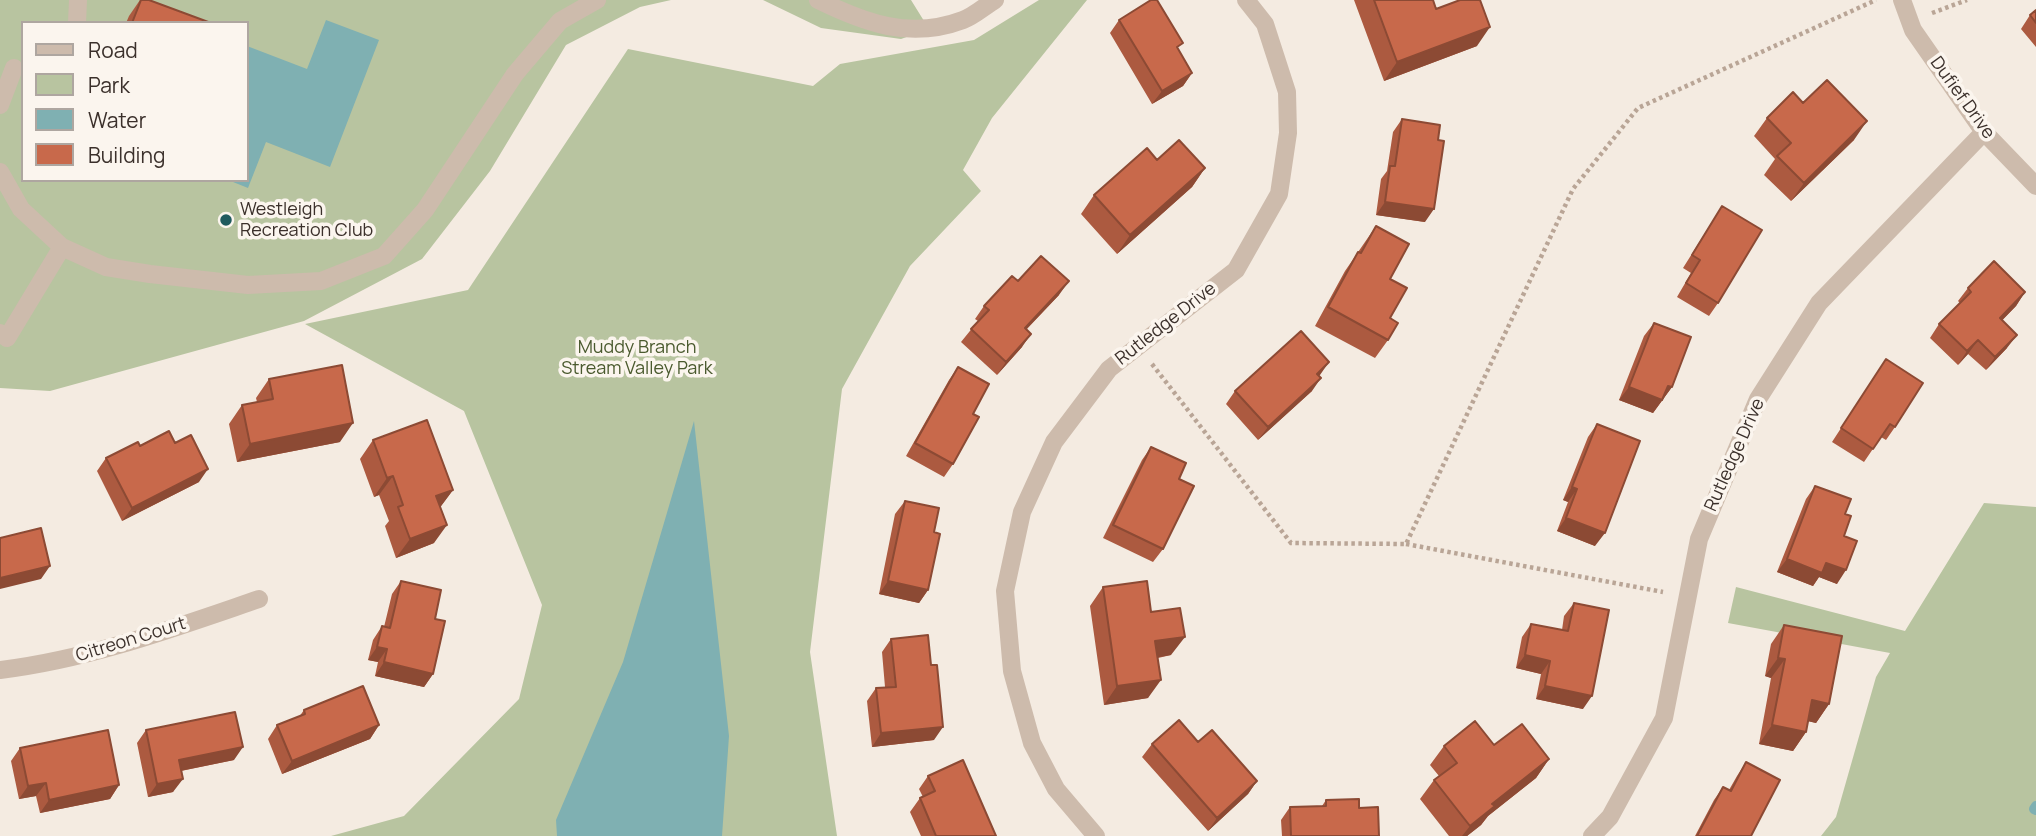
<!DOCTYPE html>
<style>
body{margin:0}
#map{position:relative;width:2036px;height:836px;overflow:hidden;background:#f4ebe1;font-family:Manrope,sans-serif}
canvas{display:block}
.legend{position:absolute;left:21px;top:21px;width:228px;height:161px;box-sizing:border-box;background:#fbf5ee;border:2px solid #aea6a0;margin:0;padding:9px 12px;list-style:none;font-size:21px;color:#3b302b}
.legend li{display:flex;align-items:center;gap:14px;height:35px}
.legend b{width:35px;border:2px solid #aea6a0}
</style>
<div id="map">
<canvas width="2036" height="836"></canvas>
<ul class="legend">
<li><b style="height:9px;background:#cdbbac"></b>Road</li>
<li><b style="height:19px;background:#b8c4a0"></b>Park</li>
<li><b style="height:19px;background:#7fb0b2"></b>Water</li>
<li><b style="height:19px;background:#c8694b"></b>Building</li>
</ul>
</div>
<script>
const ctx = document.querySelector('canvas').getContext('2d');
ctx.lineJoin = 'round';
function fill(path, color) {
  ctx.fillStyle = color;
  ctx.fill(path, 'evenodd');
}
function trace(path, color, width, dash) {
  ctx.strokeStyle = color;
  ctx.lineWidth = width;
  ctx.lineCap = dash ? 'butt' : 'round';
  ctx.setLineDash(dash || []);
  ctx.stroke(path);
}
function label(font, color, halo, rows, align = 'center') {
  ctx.font = font + ' Manrope,sans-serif';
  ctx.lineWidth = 7;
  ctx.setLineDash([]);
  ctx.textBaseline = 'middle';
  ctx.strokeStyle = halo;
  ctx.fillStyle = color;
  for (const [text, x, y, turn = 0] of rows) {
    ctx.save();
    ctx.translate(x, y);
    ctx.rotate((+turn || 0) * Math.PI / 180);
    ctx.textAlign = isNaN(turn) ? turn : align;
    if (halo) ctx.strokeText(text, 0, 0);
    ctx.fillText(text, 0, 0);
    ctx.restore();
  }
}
fill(new Path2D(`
 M0,0H671L640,7L566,45L490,171L422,259L304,321L50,391L0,388ZM23,23H247V180H23Z
 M763,0H911L929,29L901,39L821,28Z
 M1039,0H1087L992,118L963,170L981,191L910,266L842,389L810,652L837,836H331L404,816L519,699L542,605L464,411L305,324L468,290L628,49L813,86L840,64L974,40Z
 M1984,503L2036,507V836H1821L1836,817L1876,677L1890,653L1728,623L1736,587L1905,631Z`), '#b8c4a0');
fill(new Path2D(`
 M326,20L379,40L330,167L266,142L248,188L228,180H247V46L307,69Z
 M694,421L729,736L722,836H557L556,820L623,662Z`), '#7fb0b2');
trace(new Path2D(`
 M2036,806L2034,809L2036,810`), '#7fb0b2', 10);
trace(new Path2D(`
 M1932,13L1967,0
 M1152,364L1291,543L1406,544L1573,189L1638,108L1876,0
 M1406,544L1663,592`), '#b9a596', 4.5, [3.5, 3.5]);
trace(new Path2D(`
 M818,0C865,23 910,40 963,20C974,16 985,6 995,0
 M1902,0L1913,30L1984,132L2036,186
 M77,23L78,0
 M0,105L14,68
 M0,172L21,209L62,247L7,338L0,333
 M62,247L106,267L150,274L248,285L321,281L384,256L425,210L515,74L560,21L597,0
 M0,670C90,659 174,628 259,599
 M1096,836L1056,789L1032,743L1012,671L1005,591L1022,512L1054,442L1109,369L1236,270L1279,194L1288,133L1287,92L1265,24L1246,0
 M1592,836L1610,817L1664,718L1699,539L1758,399L1819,303L1984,132`), '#cdbbac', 18);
fill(new Path2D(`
 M140,0H149L211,23H126L129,16Z
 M1354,0H1433L1436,9L1477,46L1384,81Z
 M2036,10V47L2021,29L2030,15Z
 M1119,20L1192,73L1183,86L1152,104L1110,33Z
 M1803,103L1854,140L1791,201L1764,175L1775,159L1754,136L1767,118Z
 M1402,119L1425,222L1376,215L1381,179L1387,171L1393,132Z
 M1157,160L1205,168L1192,187L1117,254L1081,214L1094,195Z
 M1722,206L1718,303L1709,316L1677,297L1691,273L1683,268Z
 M1376,226L1390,279V318L1388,340L1375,358L1315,326L1345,271Z
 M1018,281L1059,295L1026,330L1022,347L997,375L961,342L978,321L975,319L984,306Z
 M1968,288L2025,292L2016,306L2002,320L2007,348L1986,370L1968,354L1958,365L1930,338L1939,324L1960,303L1958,301Z
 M1654,323L1672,387L1653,413L1619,400L1644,336Z
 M1886,359L1895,427L1886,440L1881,437L1864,462L1832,442Z
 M958,367L973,414L953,464L944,477L906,456L949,380Z
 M269,379L340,442L237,462L229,424L242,405L257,402L256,398Z
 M1235,391H1312L1258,440L1226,404Z
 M1597,424L1595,546L1557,531L1568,502L1563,500L1588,437Z
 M373,440L453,490L440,507L434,543L396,558L385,526L389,521L379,495L374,497L360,459Z
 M175,443L199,482L122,521L97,471L106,458L140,446Z
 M1151,447L1179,479L1163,549L1153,562L1103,538L1142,460Z
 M1815,486L1845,514L1844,536L1837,584L1819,577L1813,586L1777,572L1806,499Z
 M905,501L928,590L919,603L879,594L895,514Z
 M401,581L435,619L433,674L424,687L375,676L378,662L368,660L373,640L382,626L384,627L392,594Z
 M1103,587L1151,612L1171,655L1158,658L1148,698L1104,705L1090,606Z
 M1574,603L1583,709L1536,699L1541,674L1516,668L1522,637L1531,624L1562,630L1564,616Z
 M1784,625L1829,704L1816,723L1808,721L1806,732L1793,751L1759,744L1771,678L1765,676L1771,644Z
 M891,639L931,665L934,740L872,747L867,701L876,688L885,687L882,652Z
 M304,710L379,725L370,739L282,774L268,739L277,725L299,717Z
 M146,730L234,760L181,771L173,792L148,797L137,743Z
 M1198,742L1257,781L1248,794L1208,831L1142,757L1152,744Z
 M1494,745L1549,759L1536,778L1488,816L1481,825L1467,836H1449L1420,799L1434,780L1439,776L1430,765L1444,746Z
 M20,748L119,785L110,799L40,813L36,796L19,799L11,761Z
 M1746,762L1751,836H1695L1714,800L1723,787L1729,790L1737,776Z
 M928,776L996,836H921L910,812L920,798L923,797L919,789Z
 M1326,800L1359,808L1379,836H1282L1281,820L1290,807L1322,806Z`), '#ac5a40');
fill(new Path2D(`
 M1490,27L1477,46L1384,81L1397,62Z
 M1192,73L1183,86L1152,104L1162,91Z
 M1867,121L1854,140L1791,201L1804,183Z
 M1205,168L1192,187L1117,254L1130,235Z
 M1385,202L1434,209L1425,222L1376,215Z
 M1069,281L1059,295L1015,341L1025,328Z
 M2025,292L2016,306L1991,332L2000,318Z
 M1031,334L1022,347L997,375L1006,362Z
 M2017,335L2007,348L1986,370L1995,357Z
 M1978,340L1968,354L1958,365L1967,351Z
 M1329,362L1320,375L1308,387L1317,374Z
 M1321,378L1312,391L1258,440L1268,427Z
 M1668,386L1672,387L1653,413L1619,400L1629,387Z
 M353,423L340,442L237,462L250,444Z
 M208,469L199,482L122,521L132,508Z
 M393,476L379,495L374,497L387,478Z
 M1572,487L1577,489L1568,502L1563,500Z
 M453,490L439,509L436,496Z
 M1566,518L1605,533L1595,546L1557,531Z
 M447,525L434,543L396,558L410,539Z
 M1787,559L1826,563L1846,570L1837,584L1819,577L1813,586L1777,572Z
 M50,566L41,579L0,589V578Z
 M888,581L928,590L919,603L879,594Z
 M1185,637L1171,655L1142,660L1155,641Z
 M377,647L387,649L378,662L368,660Z
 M1525,655L1550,661L1541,674L1516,668Z
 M1778,658L1785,659L1771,678L1765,676Z
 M384,662L433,674L424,687L375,676Z
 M1161,680L1148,698L1104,705L1117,686Z
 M1545,686L1592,696L1583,709L1536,699Z
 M1812,700L1829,704L1816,723L1799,719Z
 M379,725L370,739L282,774L292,761Z
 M1772,725L1806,732L1793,751L1759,744Z
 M943,727L934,740L872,747L881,733Z
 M243,747L234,760L170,773L179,760Z
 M1549,759L1536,778L1488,816L1481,825L1467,836H1462L1470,826L1492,804Z
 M183,779L173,792L148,797L157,784Z
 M1257,781L1248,794L1208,831L1217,818Z
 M46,783L36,796L19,799L28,786Z
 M119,785L110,799L40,813L49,800Z`), '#8c4a34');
const building = new Path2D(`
 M141,0H149L211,23H132Z
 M1151,0H1157L1183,43L1177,47L1192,73L1162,91L1119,20Z
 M1374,0H1433L1436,9L1460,0H1480L1490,27L1397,62Z
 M2036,10V23L2030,15Z
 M1827,80L1867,121L1804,183L1777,156L1791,143L1767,118L1793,92L1803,103Z
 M1402,119L1440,125L1438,140L1444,141L1434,209L1385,202L1390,166H1395Z
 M1179,140L1205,168L1130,235L1094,195L1147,148L1157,160Z
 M1722,206L1762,230L1718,303L1686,283L1700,260L1692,255Z
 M1376,226L1409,244L1390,279L1407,288L1390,318L1398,323L1388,340L1328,307L1358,252L1361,253Z
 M1041,256L1069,281L1025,328L1031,334L1006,362L971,329L989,310L984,306L1012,276L1018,281Z
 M1994,261L2025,292L2000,318L2017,335L1995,357L1978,340L1967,351L1939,324L1971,292L1968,288Z
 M1654,323L1691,337L1672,387L1668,386L1662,400L1629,387Z
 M1301,331L1329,362L1317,374L1321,378L1268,427L1235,391Z
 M1886,359L1923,383L1895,427L1890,424L1873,449L1841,428Z
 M342,365L353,423L250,444L242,405L273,399L269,379Z
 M958,367L989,384L973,414L979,417L953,464L915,443Z
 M427,420L453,490L436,496L447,525L410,539L398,507L403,505L393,476L387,478L373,440Z
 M1597,424L1640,441L1605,533L1566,518L1577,489L1572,487Z
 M169,431L175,443L191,435L208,469L132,508L106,458L138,442L140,446Z
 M1151,447L1186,463L1179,479L1194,486L1163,549L1113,525Z
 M1815,486L1851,499L1845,514L1851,516L1844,536L1857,541L1846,570L1826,563L1822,573L1787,559Z
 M905,501L939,508L934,532L940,534L928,590L888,581Z
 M41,528L50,566L0,578V538Z
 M401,581L441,590L435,619L445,621L433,674L384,662L387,649L377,647L382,626L390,628Z
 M1147,581L1151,612L1180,608L1185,637L1155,641L1161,680L1117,686L1103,587Z
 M1574,603L1609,610L1592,696L1545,686L1550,661L1525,655L1531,624L1568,631Z
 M1784,625L1842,636L1829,704L1812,700L1806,732L1772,725L1785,659L1778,658Z
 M928,635L931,665H937L943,727L881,733L876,688L896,687L891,639Z
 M363,686L379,725L292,761L277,725L305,714L304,710Z
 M235,712L243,747L179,760L183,779L157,784L146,730Z
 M1179,720L1198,742L1212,730L1257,781L1217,818L1152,744Z
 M1475,721L1494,745L1522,724L1549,759L1492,804L1495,806L1470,826L1434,780L1457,763L1444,746Z
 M108,730L119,785L49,800L46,783L28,786L20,748Z
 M963,760L996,836H936L920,798L935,791L928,776Z
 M1746,762L1780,780L1751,836H1697L1723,787L1731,791Z
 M1359,799V808L1378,807L1379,836H1291L1290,807L1326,806V800Z`);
fill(building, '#c8694b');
trace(building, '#8c4a34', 2);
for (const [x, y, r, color] of [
 [226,220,7,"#1f5a5e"]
]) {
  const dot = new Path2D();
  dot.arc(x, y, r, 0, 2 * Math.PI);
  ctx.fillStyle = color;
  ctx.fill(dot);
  trace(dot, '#fbf5ee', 2.5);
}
label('18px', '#3b302b', '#fbf5ee', [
 ["Dufief Drive",1962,98,54],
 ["Rutledge Drive",1166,324,-38],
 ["Rutledge Drive",1735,455,-66],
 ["Citreon Court",131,640,-17]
]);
label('18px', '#3b302b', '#fbf5ee', [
 ["Westleigh",240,210],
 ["Recreation Club",240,231]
], 'left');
label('18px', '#4a5a2e', '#fbf5ee', [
 ["Muddy Branch",637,348],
 ["Stream Valley Park",637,369]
]);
</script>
